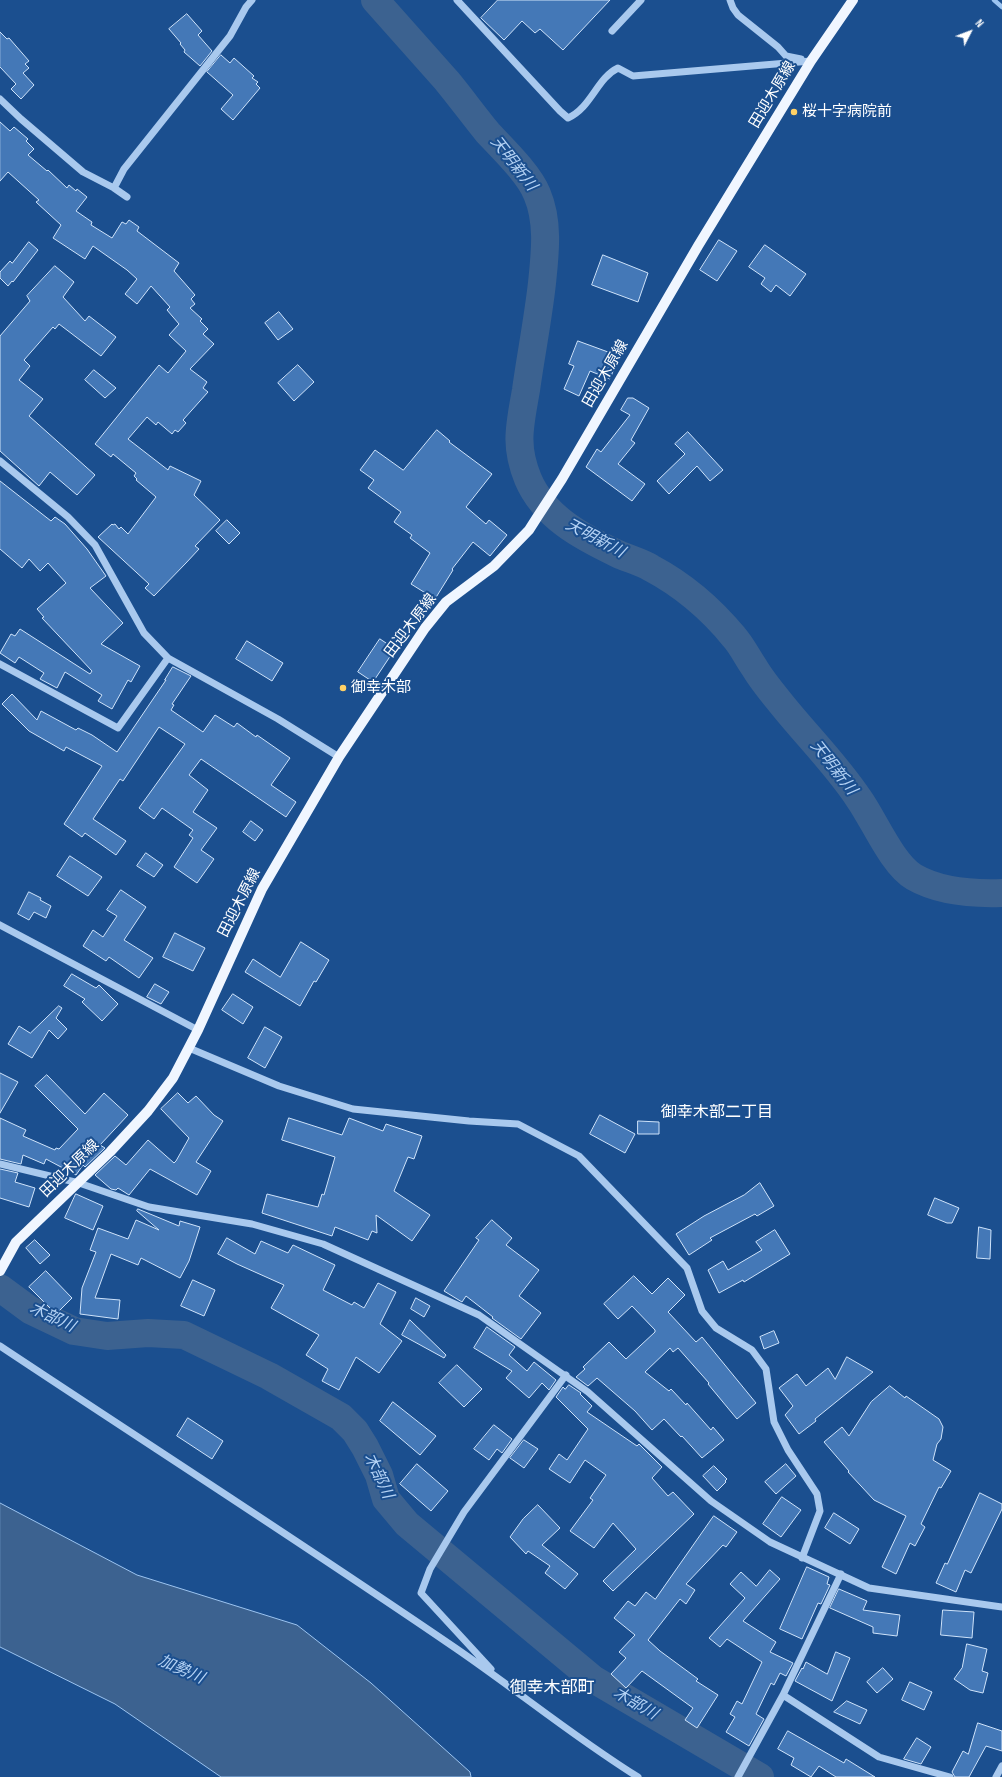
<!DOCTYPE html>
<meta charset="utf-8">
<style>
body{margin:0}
#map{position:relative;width:1002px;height:1777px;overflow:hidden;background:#1b4f8f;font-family:"Sofia Sans Condensed",sans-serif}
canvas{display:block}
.north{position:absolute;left:950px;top:12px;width:40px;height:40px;-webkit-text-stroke:3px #1b4f8f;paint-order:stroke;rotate:48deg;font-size:11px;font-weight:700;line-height:16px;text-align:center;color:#fff}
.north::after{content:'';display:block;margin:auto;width:14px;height:18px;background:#fff;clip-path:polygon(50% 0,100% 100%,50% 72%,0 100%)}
</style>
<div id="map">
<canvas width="1002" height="1777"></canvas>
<div class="north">N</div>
</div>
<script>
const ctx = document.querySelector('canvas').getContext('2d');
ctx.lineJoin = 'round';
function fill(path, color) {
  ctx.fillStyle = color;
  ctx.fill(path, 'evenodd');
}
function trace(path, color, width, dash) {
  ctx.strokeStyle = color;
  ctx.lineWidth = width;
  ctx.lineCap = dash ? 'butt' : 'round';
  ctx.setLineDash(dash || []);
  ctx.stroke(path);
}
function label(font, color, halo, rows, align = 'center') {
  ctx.font = font + ' "Sofia Sans Condensed","Noto Sans JP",sans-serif';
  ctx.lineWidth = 4;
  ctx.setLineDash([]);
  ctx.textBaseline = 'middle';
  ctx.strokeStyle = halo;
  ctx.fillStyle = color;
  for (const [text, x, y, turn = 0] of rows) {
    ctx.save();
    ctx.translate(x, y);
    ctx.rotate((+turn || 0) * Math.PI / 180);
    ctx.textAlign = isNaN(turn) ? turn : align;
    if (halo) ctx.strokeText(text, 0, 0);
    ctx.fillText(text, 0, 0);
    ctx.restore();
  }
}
const water = new Path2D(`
 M0,1503L137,1575L297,1625L371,1683L470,1772L471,1777H221L115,1704L0,1647Z`);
fill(water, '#3c6290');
trace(water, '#9cc4f0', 1);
trace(new Path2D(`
 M994,0L1002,7`), '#9cc4f0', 4.5);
trace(new Path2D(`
 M375,0C399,27 423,54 447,81C461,98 474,116 488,133C503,149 529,174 537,194C549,222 545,254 542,283C538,319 531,354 526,390C520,425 514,445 528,479C544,517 582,537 618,554C629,559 641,562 651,568C683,585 711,609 734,637C742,646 747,657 754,667C761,679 770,690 779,701C805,734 836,764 859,799C874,820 892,864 914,877C940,892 973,894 1002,893
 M0,1288L30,1310L74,1331L107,1336L148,1333L184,1335L269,1376L341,1417L355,1431L365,1447L379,1475L386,1499L407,1524L593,1679L760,1777`), '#3c6290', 28);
const building = new Path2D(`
 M498,0H610L563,50L540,29L535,33L522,21L504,40L481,18Z
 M187,14L202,31L198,35L212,51L200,66L184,52L185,50L180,44L181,43L169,29Z
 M0,32L7,39L9,38L29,61L25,64L29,68L23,73L34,85L21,99L11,89L16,84L0,67Z
 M221,55L230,63L234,58L254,76L252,78L258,82L256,84L260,88L233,120L221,109L233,95L207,72Z
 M0,122L10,131L14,127L28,139L26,141L34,149L28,155L47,171L48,170L67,188L69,185L76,191L77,189L87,197L76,211L92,222L91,225L112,238L122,222L126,224L129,220L139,227L137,231L179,263L174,271L195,295L191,299L195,304L190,308L202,319L200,321L208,329L203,334L214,344L190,369L207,382L203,388L208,392L183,420L186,423L178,432L175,430L172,434L158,422L156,425L147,417L128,439L168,470L170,466L201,481L194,495L220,520L195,546L199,549L186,563L154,596L145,588L149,584L98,537L112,524L113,525L115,524L119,529L121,527L128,534L156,497L136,480L137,479L134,476L136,473L113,454L111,457L95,444L159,365L168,373L186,351L169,335L179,324L167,310L170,307L151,286L137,304L125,294L137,279L127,270L93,246L85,259L53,238L61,225L36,202L39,200L8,172L0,181Z
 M719,240L737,251L717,281L700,270Z
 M29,242L38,250L13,282L12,281L8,286L0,278V272L10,261L12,263Z
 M765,245L806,274L790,296L776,285L771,292L761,284L765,278L749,267Z
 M603,255L648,273L638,302L592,285Z
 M55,266L74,282L63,297L85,321L89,316L116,337L101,356L59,324L55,329L53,327L24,360L30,366L19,380L43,399L29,416L95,475L77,495L50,472L39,486L0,451V336L30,301L27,296Z
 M279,312L293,329L278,340L265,323Z
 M578,341L619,356L610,379L590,371L579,396L564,389L574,366L569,364Z
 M298,365L314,382L294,401L278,383Z
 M94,370L116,388L105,398L85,380Z
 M628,398H633L649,408L631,440L635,443L618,464L645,484L632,501L586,467L597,449L601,452L630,415L621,410Z
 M437,430L450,441L449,442L492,474L466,507L486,524L489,520L507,535L490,556L473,542L452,569L453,570L435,599L411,584L430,553L410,538L412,535L394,522L401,512L368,488L374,480L360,470L375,450L403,470Z
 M688,432L723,470L710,481L697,466L669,494L657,481L685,454L675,444Z
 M0,481L51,521L55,517L65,524L87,549L106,576L90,588L123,623L101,644L140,666L131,682L128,680L112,709L98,701L102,695L65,672L57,688L40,679L44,673L19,657L15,663L0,653L11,634L15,636L20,629L90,674L92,671L42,618L44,617L37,609L66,583L48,563L40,571L29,559L22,568L0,549Z
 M227,520L240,533L229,544L216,531Z
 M380,639L395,649L373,682L358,672Z
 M247,641L283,663L272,681L236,659Z
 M173,667L191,676L172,704L174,705L171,710L203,732L215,715L234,727L237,723L256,737L257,735L290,758L271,785L296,802L286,817L201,759L189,775L208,790L193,812L217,828L201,850L214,859L197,883L174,867L193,838L189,835L193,830L162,808L154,819L139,808L185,744L159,727L123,781L120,779L93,819L126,841L116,855L85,833L82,837L64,824L102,766L66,747L64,751L29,731L2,704L12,694L37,720L41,711L76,730L78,728L92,735L117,752L166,680H165Z
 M251,821L263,830L255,841L243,832Z
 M146,853L163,865L154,877L137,866Z
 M70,856L102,877L88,896L57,876Z
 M121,890L146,907L124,940L153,958L139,978L109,957L106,961L83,946L93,930L103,937L117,916L107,910Z
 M29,892L41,898L40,900L51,906L46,918L34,912L29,920L18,914Z
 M175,933L205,948L193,971L163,957Z
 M301,942L329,960L316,982L314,981L300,1006L245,972L253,959L280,977Z
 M72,974L96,988L99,985L118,1004L102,1021L82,1002L85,999L64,986Z
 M155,984L169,992L161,1004L147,997Z
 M233,994L253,1007L243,1024L222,1010Z
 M59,1006L62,1008L56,1018L67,1029L58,1039L49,1030L32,1058L8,1044L19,1026L30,1033Z
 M265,1027L282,1037L265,1068L248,1058Z
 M0,1073L18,1082L0,1113Z
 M47,1075L85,1114L104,1093L128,1115L100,1145L105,1148L85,1167L83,1165L76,1175L46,1159L44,1164L23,1155L21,1164L0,1159V1118L26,1130L23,1136L55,1150L56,1148L59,1149L78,1129L35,1086Z
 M178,1093L188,1103L196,1096L214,1115L223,1121L196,1162L211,1171L197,1195L150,1169L129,1195L118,1188L116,1190L111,1189L95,1175L115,1156L126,1165L148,1140L174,1163L176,1161L189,1138L161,1109Z
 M600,1115L635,1134L625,1153L590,1134Z
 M289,1118L342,1135L349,1118L383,1131L386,1124L422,1136L414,1159L408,1157L394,1191L430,1215L412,1241L376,1215L377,1233L372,1231L368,1240L335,1227L332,1236L262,1213L267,1194L318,1207L322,1194L324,1195L335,1157L282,1140Z
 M638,1121L659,1122V1134H638Z
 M0,1169L18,1173L15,1182L35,1188L29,1207L0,1198Z
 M760,1183L774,1206L757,1216L755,1214L710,1238L712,1240L689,1255L676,1234L704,1216L744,1195Z
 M76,1194L103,1206L93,1230L65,1218Z
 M935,1198L959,1208L952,1223H947L928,1215Z
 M138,1209L179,1226L180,1221L200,1227L189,1261L180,1278L141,1258L138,1265L111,1254L95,1298L120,1300L118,1319L80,1314L82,1288L96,1252L90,1250L98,1228L128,1239L136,1220L159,1230L137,1211Z
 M492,1220L512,1238L506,1245L539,1270L519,1296L541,1313L521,1339L492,1318L493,1317L466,1296L462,1302L444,1291L479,1240L476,1238Z
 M979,1227L991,1230L990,1259L977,1258Z
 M775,1230L790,1254L744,1282L743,1280L719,1293L708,1270L723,1261L728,1270L762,1250L756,1242Z
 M227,1238L255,1254L261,1241L288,1253L293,1245L335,1265L323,1290L352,1305L354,1302L364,1308L378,1283L396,1292L380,1324L402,1341L379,1373L356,1357L339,1390L322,1381L328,1369L306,1355L319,1335L271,1308L284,1285L237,1264L218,1254Z
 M35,1240L50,1255L40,1264L26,1248Z
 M46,1271L72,1298L56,1314L29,1287Z
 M634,1276L652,1294L668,1278L685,1295L668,1312L696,1342L702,1337L756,1403L737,1419L708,1384L709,1383L678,1348L673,1352L670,1348L645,1372L669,1391L671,1389L686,1405L687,1403L711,1430L713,1427L724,1440L702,1458L682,1436L681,1437L664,1419L652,1430L635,1411L597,1378L588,1386L576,1377L585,1369L583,1367L609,1342L626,1359L655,1332V1330L632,1306L618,1319L604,1304Z
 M193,1280L215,1290L204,1316L181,1306Z
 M416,1298L430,1306L424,1317L411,1309Z
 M410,1320L446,1355L444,1358L402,1335Z
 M487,1327L515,1347L509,1355L527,1371L534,1362L556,1380L549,1390L542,1383L529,1398L506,1378L512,1371L474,1348Z
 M774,1331L779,1343L764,1349L760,1337Z
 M847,1357L873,1372L815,1419L816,1421L799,1434L785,1415L793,1406L779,1388L797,1374L806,1386L828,1368L835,1379Z
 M457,1365L482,1389L464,1407L439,1383Z
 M569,1385L581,1393L580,1394L592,1406L587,1412L637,1446L639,1444L662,1467L652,1478L668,1496L673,1492L694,1514L613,1591L603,1581L636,1549L613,1523L594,1548L570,1531L593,1500L590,1498L606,1475L585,1460L570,1483L549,1469L559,1454L567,1460L588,1429L556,1397L563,1387L565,1389Z
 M890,1386L905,1398L906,1396L939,1419L943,1427L941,1439L937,1444L933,1460L951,1471L941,1488L939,1487L921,1524L925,1527L915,1546L910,1543L896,1574L882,1567L906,1516L874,1500L848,1472L849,1471L824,1442L842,1427L849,1436L871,1402Z
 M393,1402L436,1436L420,1455L380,1421Z
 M188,1418L223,1441L212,1459L177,1436Z
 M494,1425L512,1439L502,1453L497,1449L489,1460L474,1449Z
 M524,1440L538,1449L524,1468L510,1458Z
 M417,1464L448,1491L431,1511L400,1484Z
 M786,1464L796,1476L776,1494L765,1482Z
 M714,1466L727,1479L725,1481L726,1482L717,1491L703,1476Z
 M980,1493L1002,1504V1509L971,1573L965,1570L956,1592L936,1583L945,1563L947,1564Z
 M782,1497L801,1510L781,1537L763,1524Z
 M538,1505L560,1528L542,1545L578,1574L565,1589L545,1573L550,1566L528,1551L526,1554L510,1537L523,1519Z
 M834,1513L859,1529L850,1544L825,1528Z
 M714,1516L737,1532L726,1547L723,1545L686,1584L695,1590L686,1604L680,1599L648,1640L660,1651L698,1679L696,1681L718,1695L697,1728L685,1720L693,1708L642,1671L626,1688L611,1674L626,1658L619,1652L635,1635L614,1618L628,1601L635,1606L646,1592L655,1599Z
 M807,1567L829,1577L827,1584L830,1585L821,1604L818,1603L802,1639L780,1629Z
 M770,1570L780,1579L743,1621L776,1642L770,1652L793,1663L786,1676L780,1673L774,1685L771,1683L756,1714L764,1719L749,1746L726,1732L735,1717L730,1714L737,1701L742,1704L762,1662L727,1639L720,1647L709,1638L745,1598L730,1584L741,1572L756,1586Z
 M839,1589L867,1601L863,1610L900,1615L897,1636L873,1633V1627L830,1608Z
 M943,1610L974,1612L972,1638L941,1635Z
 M967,1644L987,1649L982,1671L988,1673L983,1693L970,1690L954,1679L962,1668Z
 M836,1652L850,1658L832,1701L795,1681L802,1668L803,1669L806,1662L827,1674Z
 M883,1668L893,1679L877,1693L867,1682Z
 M910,1682L932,1692L924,1710L902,1700Z
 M847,1701L867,1710L860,1724L834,1712Z
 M978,1723L1002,1731V1751L986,1746L969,1777H955L952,1772L963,1751L968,1754Z
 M788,1731L844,1763L846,1759L875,1777H836L819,1766L811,1777L791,1765L794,1758L778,1749Z
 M917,1738L931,1747L921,1764L904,1759Z`);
fill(building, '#4478b7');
trace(building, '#cfe3fa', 1);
trace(new Path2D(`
 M457,0L560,111L568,118C591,108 597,78 618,68L633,76L811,61
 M730,0L733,8L738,15L778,47L786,56L801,59
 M612,31L641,0
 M0,99L21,119L83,172L114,188
 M127,197L114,188L124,169L230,36L246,7L252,0
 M0,461L68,517L95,545L144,633L168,658L278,719L339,757
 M0,664L118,728L168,658
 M0,925L198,1030
 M189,1048L279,1086L353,1109L469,1121L518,1124L579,1156L687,1268L702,1311L716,1328L752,1350L766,1369L774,1422L788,1450L817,1494L820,1511L802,1558
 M0,1164L79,1183L149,1207L252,1224L323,1244L479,1315L588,1392L711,1501L770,1542L869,1588L1002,1607
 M0,1346C149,1445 300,1542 448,1643C512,1686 572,1736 638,1777
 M491,1669L421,1593L430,1569L464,1512L566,1375
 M783,1695L879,1757L950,1777
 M738,1777L783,1695L841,1574
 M996,1777L1002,1766`), '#a9c9ee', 7);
trace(new Path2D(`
 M0,1271L16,1242L110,1152L148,1111L173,1078L198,1030L262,889L339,757L425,628L446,602L494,566L529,530L536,519L562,479L698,246L811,61L853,0`), '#f0f6ff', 10);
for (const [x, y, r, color] of [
 [794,112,4,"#ffd166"],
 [343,688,4,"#ffd166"]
]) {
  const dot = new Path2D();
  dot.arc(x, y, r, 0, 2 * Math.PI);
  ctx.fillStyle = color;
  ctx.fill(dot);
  trace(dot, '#1b4f8f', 1.5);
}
label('15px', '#fff', '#1b4f8f', [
 ["田迎木原線",773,95,-59],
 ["田迎木原線",606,374,-60],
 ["田迎木原線",411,626,-53],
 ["田迎木原線",240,903,-63],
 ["田迎木原線",70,1169,-44]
]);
label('15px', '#fff', '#1b4f8f', [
 ["桜十字病院前",802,112],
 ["御幸木部",351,688]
], 'left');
label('italic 16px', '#b5d3f5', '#1b4f8f', [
 ["天明新川",513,164,52],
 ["天明新川",595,539,28],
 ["天明新川",833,768,52],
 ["木部川",52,1318,25],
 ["木部川",378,1476,65],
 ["加勢川",181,1670,24],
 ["木部川",635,1704,30]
]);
label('16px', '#fff', '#1b4f8f', [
 ["御幸木部二丁目",717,1113]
]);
label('17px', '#fff', '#1b4f8f', [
 ["御幸木部町",552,1689]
]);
</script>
